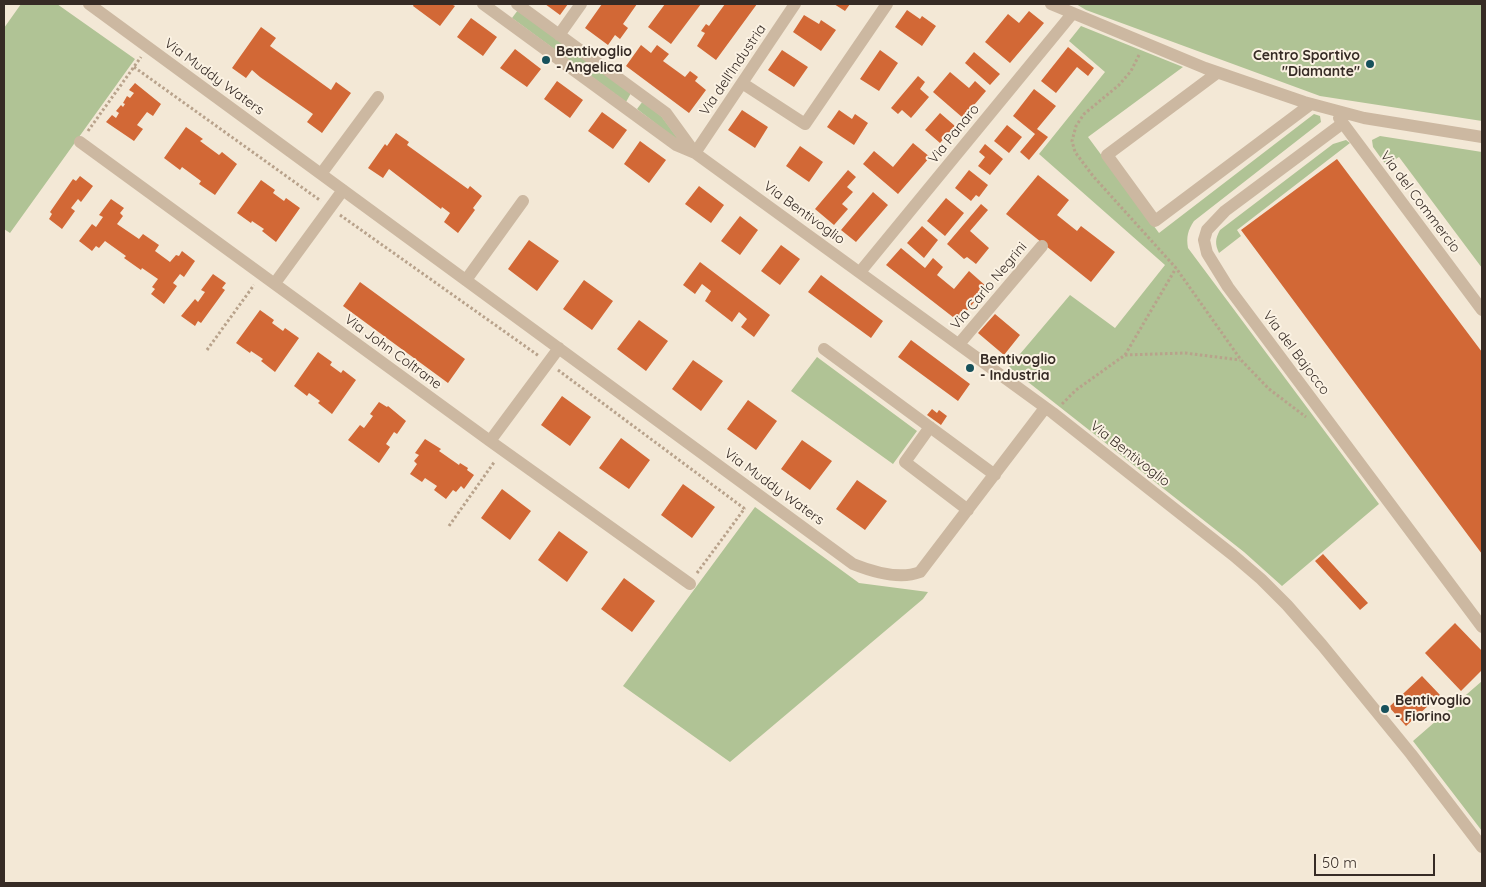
<!DOCTYPE html>
<style>
body{margin:0}
#map{position:relative;width:1486px;height:887px;overflow:hidden;background:#f3e8d6;font-family:Quicksand,sans-serif}
canvas{display:block}
.frame{position:absolute;inset:0;border:5px solid #362b25;pointer-events:none}
.scale{position:absolute;left:1314px;top:854px;width:121px;height:22px;box-sizing:border-box;border:2px solid #362b25;border-top:0;padding-left:6px;font-size:15px;line-height:18px;white-space:nowrap;color:#362b25;-webkit-text-stroke:4px #fbf2e3;paint-order:stroke}
</style>
<div id="map">
<canvas width="1486" height="887"></canvas>
<div class="frame"></div>
<div class="scale">50 m</div>
</div>
<script>
const ctx = document.querySelector('canvas').getContext('2d');
ctx.lineJoin = 'round';
function fill(path, color) {
  ctx.fillStyle = color;
  ctx.fill(path, 'evenodd');
}
function trace(path, color, width, dash) {
  ctx.strokeStyle = color;
  ctx.lineWidth = width;
  ctx.lineCap = dash ? 'butt' : 'round';
  ctx.setLineDash(dash || []);
  ctx.stroke(path);
}
function label(font, color, halo, rows, align = 'center') {
  ctx.font = font + ' Quicksand,sans-serif';
  ctx.lineWidth = 4;
  ctx.setLineDash([]);
  ctx.textBaseline = 'middle';
  ctx.strokeStyle = halo;
  ctx.fillStyle = color;
  for (const [text, x, y, turn = 0] of rows) {
    ctx.save();
    ctx.translate(x, y);
    ctx.rotate((+turn || 0) * Math.PI / 180);
    ctx.textAlign = isNaN(turn) ? turn : align;
    if (halo) ctx.strokeText(text, 0, 0);
    ctx.fillText(text, 0, 0);
    ctx.restore();
  }
}
fill(new Path2D(`
 M21,4H57L135,59L10,233L4,229V28Z
 M1076,4H1482V121L1320,96L1086,10Z
 M518,10L631,93L626,102L512,18Z
 M1081,26L1183,67L1088,137L1159,233L1314,114L1320,116L1321,122L1194,221C1188,230 1186,237 1188,248L1379,504L1282,586L1244,552L1009,367L1070,295L1115,328L1165,265L1039,154L1105,72L1069,41Z
 M643,101L662,117L681,143L637,109Z
 M1380,136L1482,152V268L1399,157L1386,165L1373,147L1372,140Z
 M1346,140L1350,143L1237,230L1241,236L1219,253C1215,244 1215,239 1220,230L1333,144Z
 M817,357L917,431L893,464L791,391Z
 M755,507L859,583L928,592L923,599L730,762L623,686Z
 M1482,681V831L1413,741Z`), '#b0c395');
fill(new Path2D(`
 M414,4H451L455,6L440,26L413,6Z
 M545,4H568L560,15Z
 M602,4H637L623,24L628,28L620,39L615,35L608,45L585,28Z
 M665,4H701L671,44L648,27Z
 M725,4H757L716,60L697,46L705,33L701,31L706,24L709,26Z
 M834,4H850L845,11Z
 M907,10L920,19L922,16L936,26L922,46L895,27Z
 M1029,11L1044,23L1010,63L985,42L1008,14L1019,23Z
 M804,15L819,24L821,20L836,30L821,51L793,32Z
 M471,18L497,37L483,56L457,37Z
 M261,27L276,38L270,46L331,90L336,82L351,93L322,133L307,122L313,114L260,77L252,70L246,78L232,68Z
 M641,45L651,53L657,45L669,54L663,61L685,77L690,71L698,77L695,81L706,90L689,113L626,66Z
 M1068,47L1094,68L1088,76L1077,67L1056,93L1041,81Z
 M515,49L541,69L527,87L500,68Z
 M782,50L808,67L794,87L768,70Z
 M880,50L898,63L879,91L860,79Z
 M974,52L1000,74L990,85L965,63Z
 M950,72L969,88L975,81L986,91L963,118L933,92Z
 M918,76L925,82L920,89L929,97L911,118L902,110L898,114L891,108Z
 M557,81L583,100L570,118L544,99Z
 M135,83L161,104L153,116L147,112L137,125L143,129L134,141L106,122L112,115L116,118L119,113L116,111L121,105L123,107L125,104L123,103L127,96L130,98L134,93L129,90Z
 M1034,89L1056,106L1037,129L1048,137L1029,160L1020,152L1035,134L1013,116Z
 M742,110L768,127L755,148L728,130Z
 M839,110L852,119L855,114L868,123L854,145L827,127Z
 M602,112L627,130L613,149L588,131Z
 M940,113L955,126L940,143L925,130Z
 M1007,125L1022,137L1009,153L994,141Z
 M186,127L203,139L200,141L219,155L222,152L237,164L215,195L199,184L201,181L182,167L180,170L164,158Z
 M396,133L409,142L407,145L468,189L470,186L482,196L473,208L475,210L458,233L444,222L450,213L442,207L441,209L389,169L383,178L368,168L385,144L387,146Z
 M640,141L666,160L649,183L624,164Z
 M913,143L930,157L898,194L863,164L874,151L893,167Z
 M985,144L1003,159L990,175L978,166L985,157L979,152Z
 M800,146L823,162L809,182L786,166Z
 M1337,159L1482,352V554L1241,230Z
 M848,170L856,177L847,187L853,192L842,204L848,209L834,225L815,209Z
 M969,170L988,185L979,197L976,195L971,201L955,188Z
 M1038,175L1069,200L1057,215L1077,231L1081,226L1115,252L1091,282L1006,214Z
 M80,176L93,186L81,202L78,199L71,208L75,211L62,229L49,219L52,214L50,212L73,179L76,181Z
 M261,180L275,190L273,193L284,201L286,198L300,208L276,242L262,231L264,229L252,221L251,223L237,213Z
 M699,186L724,205L711,223L685,204Z
 M873,192L888,205L856,242L841,230Z
 M946,198L964,213L945,236L927,221Z
 M111,199L124,208L120,213L123,216L117,224L139,239L143,234L159,245L155,251L170,262L176,255L179,256L182,251L195,261L184,277L180,274L173,283L177,286L164,304L151,294L155,289L152,287L158,279L142,268L141,270L124,258L126,256L105,241L99,248L96,246L92,251L79,241L92,224L96,227L103,217L99,215Z
 M981,204L988,210L970,231L989,248L976,264L967,257L964,259L947,244Z
 M740,216L758,230L740,255L721,241Z
 M922,226L938,240L924,258L907,243Z
 M529,240L559,261L537,291L508,269Z
 M781,245L800,259L780,285L761,271Z
 M901,248L925,268L933,258L943,267L937,275L954,289L969,271L987,287L958,321L886,265Z
 M700,262L770,315L754,337L741,327L747,319L739,312L732,322L705,301L711,291L702,284L695,294L683,285Z
 M213,274L226,283L222,288L225,290L201,323L198,321L195,326L181,316L195,299L198,302L205,292L201,290Z
 M821,275L883,321L871,338L808,292Z
 M584,280L613,301L592,330L563,309Z
 M360,282L465,359L448,383L343,306Z
 M260,310L274,320L272,323L283,331L285,328L299,338L275,372L261,361L263,359L251,351L250,353L236,343Z
 M995,314L1020,335L1004,355L978,333Z
 M639,320L668,341L646,371L617,349Z
 M911,340L970,384L958,401L898,357Z
 M318,352L332,362L330,365L341,373L343,370L356,380L332,414L318,403L320,401L309,393L307,396L294,386Z
 M693,360L723,381L701,411L672,389Z
 M562,396L591,417L570,446L541,425Z
 M748,400L777,421L756,450L727,429Z
 M379,402L387,407L388,406L406,421L397,434L394,432L386,444L390,447L379,463L348,440L360,425L364,428L373,416L370,414Z
 M932,409L937,413L939,410L947,416L941,425L927,415Z
 M621,438L650,460L629,489L599,468Z
 M425,439L441,449L439,451L459,465L460,463L468,468L467,470L474,475L464,489L461,486L456,492L453,490L446,499L434,490L437,486L425,478L422,482L410,474L417,464L414,461L419,455L415,453Z
 M802,440L832,461L810,490L781,469Z
 M857,480L887,501L865,530L836,509Z
 M683,484L715,507L692,538L661,515Z
 M502,489L531,511L510,540L481,518Z
 M559,531L588,552L567,582L538,560Z
 M1323,554L1368,603L1360,610L1315,561Z
 M624,578L655,601L632,632L601,609Z
 M1455,623L1482,651V670L1461,691L1425,653Z
 M1422,676L1440,695L1406,726L1389,707Z`), '#d26836');
trace(new Path2D(`
 M1139,55L1131,71L1119,85L1084,114L1076,126L1072,141L1075,152L1093,176L1176,268L1241,360L1269,389L1306,417
 M134,67L321,201
 M88,131L141,57
 M340,215L539,356
 M207,350L254,285
 M1125,355L1185,353L1240,360
 M558,370L745,509
 M1062,404L1076,390L1125,355L1176,268
 M449,526L495,461
 M697,573L745,508`), '#b8a28b', 3, [2.5, 2.5]);
trace(new Path2D(`
 M89,4L853,564C873,572 900,580 920,572L1045,408
 M483,4L676,145L695,153L1053,413L1233,555L1261,579L1287,605L1322,645L1411,754L1482,847
 M517,4L666,113L695,153
 M1051,4L1205,68L1304,102L1364,118L1482,137
 M559,35L581,4
 M1217,73L1107,155L1155,221L1311,104
 M742,83L805,124L887,4
 M1339,118L1482,310
 M1343,123L1225,211L1207,230L1204,240L1207,253L1228,287L1482,627
 M80,142L490,441L690,584
 M695,153L795,4
 M321,174L378,97
 M860,272L1072,14
 M466,280L523,201
 M275,283L343,190
 M959,344L1042,246
 M824,349L995,475
 M930,427L905,462L968,510
 M490,441L559,348`), '#ccb8a1', 12);
for (const [x, y, r, color] of [
 [546,60,5,"#17515b"],
 [1370,64,5,"#17515b"],
 [970,368,5,"#17515b"],
 [1385,709,5,"#17515b"]
]) {
  const dot = new Path2D();
  dot.arc(x, y, r, 0, 2 * Math.PI);
  ctx.fillStyle = color;
  ctx.fill(dot);
  trace(dot, '#fbf2e3', 2);
}
label('bold 14px', '#362b25', '#fbf2e3', [
 ["Bentivoglio",556,52],
 ["- Angelica",556,68],
 ["Centro Sportivo",1360,56,"right"],
 ["\"Diamante\"",1360,72,"right"],
 ["Bentivoglio",980,360],
 ["- Industria",980,376],
 ["Bentivoglio",1395,701],
 ["- Fiorino",1395,717]
], 'left');
label('14px', '#362b25', '#fbf2e3', [
 ["Via dell'Industria",733,70,-56],
 ["Via Muddy Waters",214,77,36],
 ["Via Panaro",954,134,-51],
 ["Via del Commercio",1420,202,53],
 ["Via Bentivoglio",804,213,36],
 ["Via Carlo Negrini",989,286,-50],
 ["Via John Coltrane",393,352,36],
 ["Via del Bajocco",1296,353,53],
 ["Via Bentivoglio",1130,454,38],
 ["Via Muddy Waters",774,487,36]
]);
</script>
